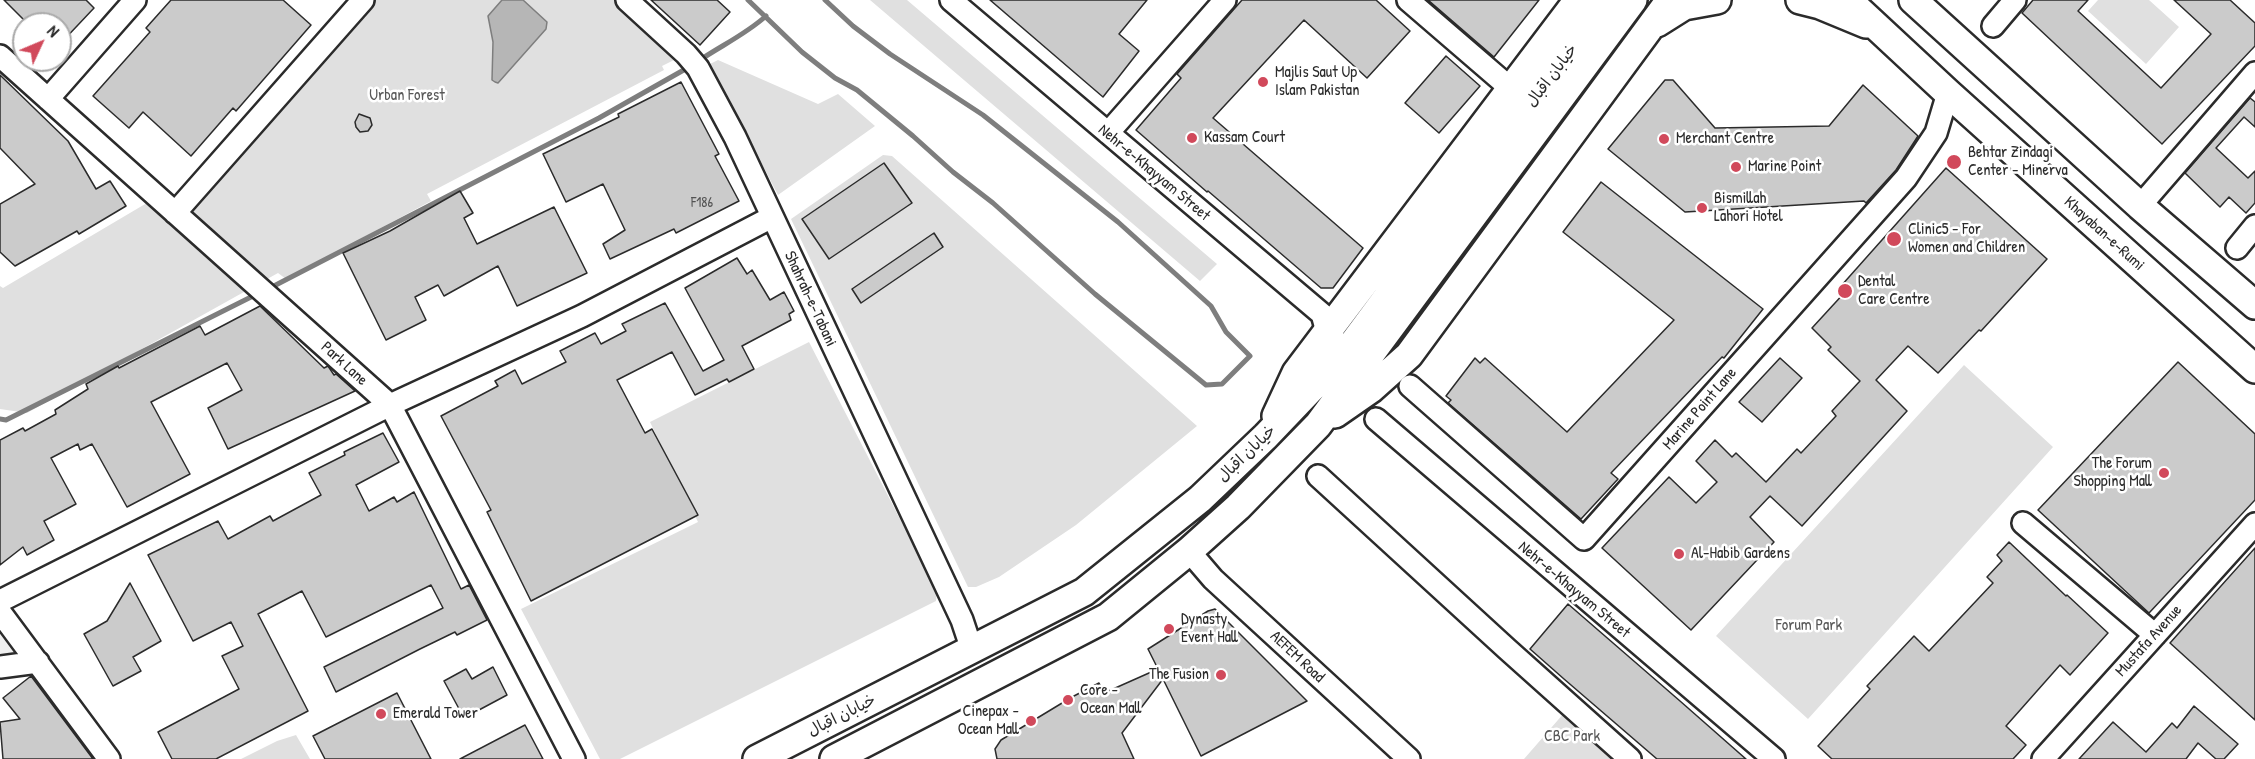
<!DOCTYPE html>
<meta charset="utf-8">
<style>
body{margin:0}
#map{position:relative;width:2255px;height:759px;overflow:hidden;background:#fff;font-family:"Patrick Hand",sans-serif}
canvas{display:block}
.north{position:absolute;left:12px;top:12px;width:60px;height:60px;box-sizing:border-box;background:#fff;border:2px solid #aaa;border-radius:50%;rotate:46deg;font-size:16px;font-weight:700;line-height:24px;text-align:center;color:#2b2b2b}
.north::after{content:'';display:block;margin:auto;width:21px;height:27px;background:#d1495b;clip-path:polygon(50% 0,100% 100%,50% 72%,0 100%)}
</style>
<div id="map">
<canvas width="2255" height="759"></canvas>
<div class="north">N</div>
</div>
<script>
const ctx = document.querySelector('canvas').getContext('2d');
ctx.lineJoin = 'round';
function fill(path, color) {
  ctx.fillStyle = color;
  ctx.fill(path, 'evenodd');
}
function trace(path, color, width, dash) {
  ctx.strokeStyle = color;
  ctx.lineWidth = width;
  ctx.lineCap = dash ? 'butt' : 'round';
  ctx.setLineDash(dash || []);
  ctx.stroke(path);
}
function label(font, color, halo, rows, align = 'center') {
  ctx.font = font + ' "Patrick Hand","Playpen Sans Arabic",sans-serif';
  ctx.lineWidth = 5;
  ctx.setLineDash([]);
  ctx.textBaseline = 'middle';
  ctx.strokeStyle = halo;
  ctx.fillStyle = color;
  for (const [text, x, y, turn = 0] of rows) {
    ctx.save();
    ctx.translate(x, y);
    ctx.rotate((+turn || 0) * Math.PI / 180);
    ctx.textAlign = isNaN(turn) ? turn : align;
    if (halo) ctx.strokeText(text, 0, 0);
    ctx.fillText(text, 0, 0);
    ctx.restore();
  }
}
fill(new Path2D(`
 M0,613L40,665L0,670Z`), '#efefef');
fill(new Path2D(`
 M363,0H627L686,54L662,66L664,70L427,194L431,201L286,279L278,273L27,413L0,409V286L3,288L157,197L174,212Z
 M870,0H907L1217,264L1200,281Z
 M2098,0H2149L2179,27L2146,64L2088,11Z
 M718,60L818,104L838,94L875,126L778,195L710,64Z
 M883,155L892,156L1197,426L1076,525L999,577L976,587H968L791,219Z
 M809,342L937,591L936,601L620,759H600L521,609L698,522L650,422Z
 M1964,365L2053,447L1808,719L1716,636Z
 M1571,705L1630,759H1524Z
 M296,735L310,759H241L277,741Z`), '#e0e0e0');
const water = new Path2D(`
 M502,0H523L547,22L546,29L498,83L495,82L492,80L493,42L488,16Z`);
fill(water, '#b6b6b6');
trace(water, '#7e7e7e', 1.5);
trace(new Path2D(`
 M748,0L802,52L835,78L857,90L913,136L953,172L993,203L1095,294L1206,385L1222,384L1250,356L1226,332L1211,306L1118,222L983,115L890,54L853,26L825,0
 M697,62C720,46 745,35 766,16
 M268,289L599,118L689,67
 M0,419L6,420L259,293`), '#7e7e7e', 5);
const building = new Path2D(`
 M4,0H86L94,8L60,44V24H28Z
 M171,0H283L311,25L236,111L233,108L191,156L143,112L129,128L93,96L150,32L146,28Z
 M651,0H717L730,12L700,45Z
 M990,0H1147L1119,34L1139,51L1103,97Z
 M1242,0H1376L1410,31L1367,78L1304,20L1213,118L1363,248L1333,288H1321L1208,191L1207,192L1136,130L1181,78L1177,74Z
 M1428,0H1539L1494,57Z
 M2033,0H2088L2078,11L2161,88L2211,34L2174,0H2230L2255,23V46L2162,144L2022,13Z
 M1446,56L1480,86L1439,133L1405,103Z
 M0,75L68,141L96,189L110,181L126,206L79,234L77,231L15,266L0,252V204L35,184L0,148Z
 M1665,80H1673L1715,128L1829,126L1863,85L1918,136L1896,170L1866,203L1864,201L1685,212L1608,149Z
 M681,82L719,154L715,156L739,201L676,233L674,229L610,259L603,244L625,230L603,184L566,202L543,154L619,117L618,114Z
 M2250,98L2255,102V127L2244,117L2216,148L2248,178L2255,171V203L2246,213L2229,197L2220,207L2185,173Z
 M359,114L370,118L372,125L368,131L360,132L356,127L355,122Z
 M884,163L912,203L829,259L802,219Z
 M1946,168L2047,259L1981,331L1979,330L1938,373L1908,346L1876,380L1907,411L1802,526L1770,496L1750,517L1774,542L1691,630L1602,548L1669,477L1696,503L1717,482L1696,461L1715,440L1732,457L1736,453L1766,482L1797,449L1801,453L1836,416L1832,411L1860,381L1828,350L1831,347L1812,328L1846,291L1841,286Z
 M1601,182L1763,309L1724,358L1722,357L1611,473L1618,479L1581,519L1448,403L1451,400L1446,396L1475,358L1480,363L1485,358L1567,432L1674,320L1563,232Z
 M460,191L473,213L464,218L477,244L554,207L587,273L517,306L498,266L444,296L438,285L415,297L426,320L386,340L343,253L390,231Z
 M934,233L943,247L861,303L852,289Z
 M737,258L747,274L752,270L770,300L784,292L794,311L789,314L791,320L742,346L754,369L729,382L727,379L695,395L672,352L617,380L645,433L652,429L698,515L531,601L487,512L491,510L441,416L498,386L495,381L515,370L522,384L566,362L560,351L595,333L601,344L626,331L622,324L665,303L703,371L724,360L685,288Z
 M260,306L324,368L328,366L334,375L336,374L355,391L228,449L208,408L242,390L227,363L151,402L190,474L127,507L92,444L80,450L78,444L51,458L76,504L44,521L54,540L27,555L23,547L0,565V440L23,428L25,431L56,414L55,410L88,389L86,384L118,366L119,368L200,326L205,335Z
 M1780,358L1802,378L1762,422L1739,402Z
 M2178,362L2255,434V500L2149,613L2038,510Z
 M383,433L399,462L356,485L369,511L394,497L397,502L414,492L461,589L469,585L487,620L457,635L455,632L420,649L336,692L324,667L443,608L431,585L326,637L302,591L258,614L308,711L216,759H172L158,732L239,689L222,656L243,646L231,622L193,641L148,555L218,521L228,539L270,516L273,521L321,495L309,473L345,455L344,452Z
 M2009,542L2066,596L2067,595L2108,633L2070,675L2060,665L2006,726L2026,745L2013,759H1832L1818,746L1870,689L1867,686L1914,636L1929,651L1993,583L1987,577L2002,561L1997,555Z
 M2255,548V720L2170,643Z
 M130,583L161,641L133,657L141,671L113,686L84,634L107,621Z
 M1568,604L1680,701L1746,759H1657L1564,679L1530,649Z
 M1215,609L1307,701L1201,756L1163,679L1122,733L1134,759H997L995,749L1001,740L1072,697L1099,683L1104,693L1158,669L1148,649L1208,611Z
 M493,667L507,695L464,718L444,681L466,669L472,679Z
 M31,676L93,759H3L0,722L20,719L3,698Z
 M397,693L431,759H325L313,736Z
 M2194,706L2238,744L2224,759H2216L2198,743L2186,759H2079L2113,722L2146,752L2172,723L2177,728Z
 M525,725L543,759H460Z`);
fill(building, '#cbcbcb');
trace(building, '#2b2b2b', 1.5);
const minor = new Path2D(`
 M627,0L686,54L698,68L735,137L962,620L972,650
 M951,0L1322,314L1327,332L1334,338
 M1408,0L1502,81
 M1993,26L2015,0
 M0,56L390,405L574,759
 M48,99L135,0
 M1108,133L1225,0
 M2140,206L2255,73
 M175,213L363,0
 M2237,248L2255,226
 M1410,386L1584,539L1906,178L1936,133L1948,93
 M1376,419L1774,759
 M1318,476L1507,649L1630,759
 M2023,523L2155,635
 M1189,551L1213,579L1409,759
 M0,601L390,405L582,316L772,217
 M0,612L109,759
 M0,667L38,662
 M2043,759L2255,524`);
const major = new Path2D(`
 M1800,0L1820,5L1866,24
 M1848,0L1948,93L2255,369
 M1913,0L2140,206L2255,305
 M1657,23L1684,6L1717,0
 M1335,414L1371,389L1409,355L1670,0
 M1276,416L1296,373L1578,0
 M757,759L1084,592L1200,499L1266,436L1348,350L1608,0
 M834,759L1108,617L1189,551L1238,507L1318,425L1633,0`);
trace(minor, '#2b2b2b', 26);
trace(major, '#2b2b2b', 32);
trace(minor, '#fff', 21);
trace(major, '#fff', 27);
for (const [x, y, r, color] of [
 [1263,82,6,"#d1495b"],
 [1192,138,6,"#d1495b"],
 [1664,139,6,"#d1495b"],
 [1954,162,8,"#d1495b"],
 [1736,167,6,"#d1495b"],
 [1702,208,6,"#d1495b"],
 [1894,239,8,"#d1495b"],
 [1845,291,8,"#d1495b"],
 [2164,473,6,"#d1495b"],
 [1679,554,6,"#d1495b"],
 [1169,629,6,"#d1495b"],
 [1221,675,6,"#d1495b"],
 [1068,700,6,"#d1495b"],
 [381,714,6,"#d1495b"],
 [1031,721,6,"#d1495b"]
]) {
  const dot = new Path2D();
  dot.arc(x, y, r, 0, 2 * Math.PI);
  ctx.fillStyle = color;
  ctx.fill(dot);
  trace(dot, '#fff', 2);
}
label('14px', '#535353', null, [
 ["F186",702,203]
]);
label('16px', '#2b2b2b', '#fff', [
 ["Majlis Saut Up",1275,73],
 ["Islam Pakistan",1275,91],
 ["Kassam Court",1204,138],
 ["Merchant Centre",1676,139],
 ["Behtar Zindagi",1968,153],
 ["Center - Minerva",1968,171],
 ["Marine Point",1748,167],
 ["Bismillah",1714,199],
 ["Lahori Hotel",1714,217],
 ["Clinic5 - For",1908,230],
 ["Women and Children",1908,248],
 ["Dental",1858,282],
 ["Care Centre",1858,300],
 ["The Forum",2152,464,"right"],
 ["Shopping Mall",2152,482,"right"],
 ["Al-Habib Gardens",1691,554],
 ["Dynasty",1181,620],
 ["Event Hall",1181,638],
 ["The Fusion",1209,675,"right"],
 ["Core -",1080,691],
 ["Ocean Mall",1080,709],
 ["Cinepax -",1019,712,"right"],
 ["Ocean Mall",1019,730,"right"],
 ["Emerald Tower",393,714]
], 'left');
label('16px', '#2b2b2b', '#fff', [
 ["خیابان اقبال",1552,76,-53],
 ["Nehr-e-Khayyam Street",1154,173,40],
 ["Khayaban-e-Rumi",2104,234,42],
 ["Shahrah-e-Tabani",810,299,65],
 ["Park Lane",344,364,42],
 ["Marine Point Lane",1700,409,-49],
 ["خیابان اقبال",1247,454,-44],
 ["Nehr-e-Khayyam Street",1574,590,40],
 ["Mustafa Avenue",2149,641,-48],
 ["AEFEM Road",1297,657,43],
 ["خیابان اقبال",842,716,-27]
]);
label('16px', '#585858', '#fff', [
 ["Urban Forest",407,96],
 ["Forum Park",1809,626],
 ["CBC Park",1572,737]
]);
</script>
